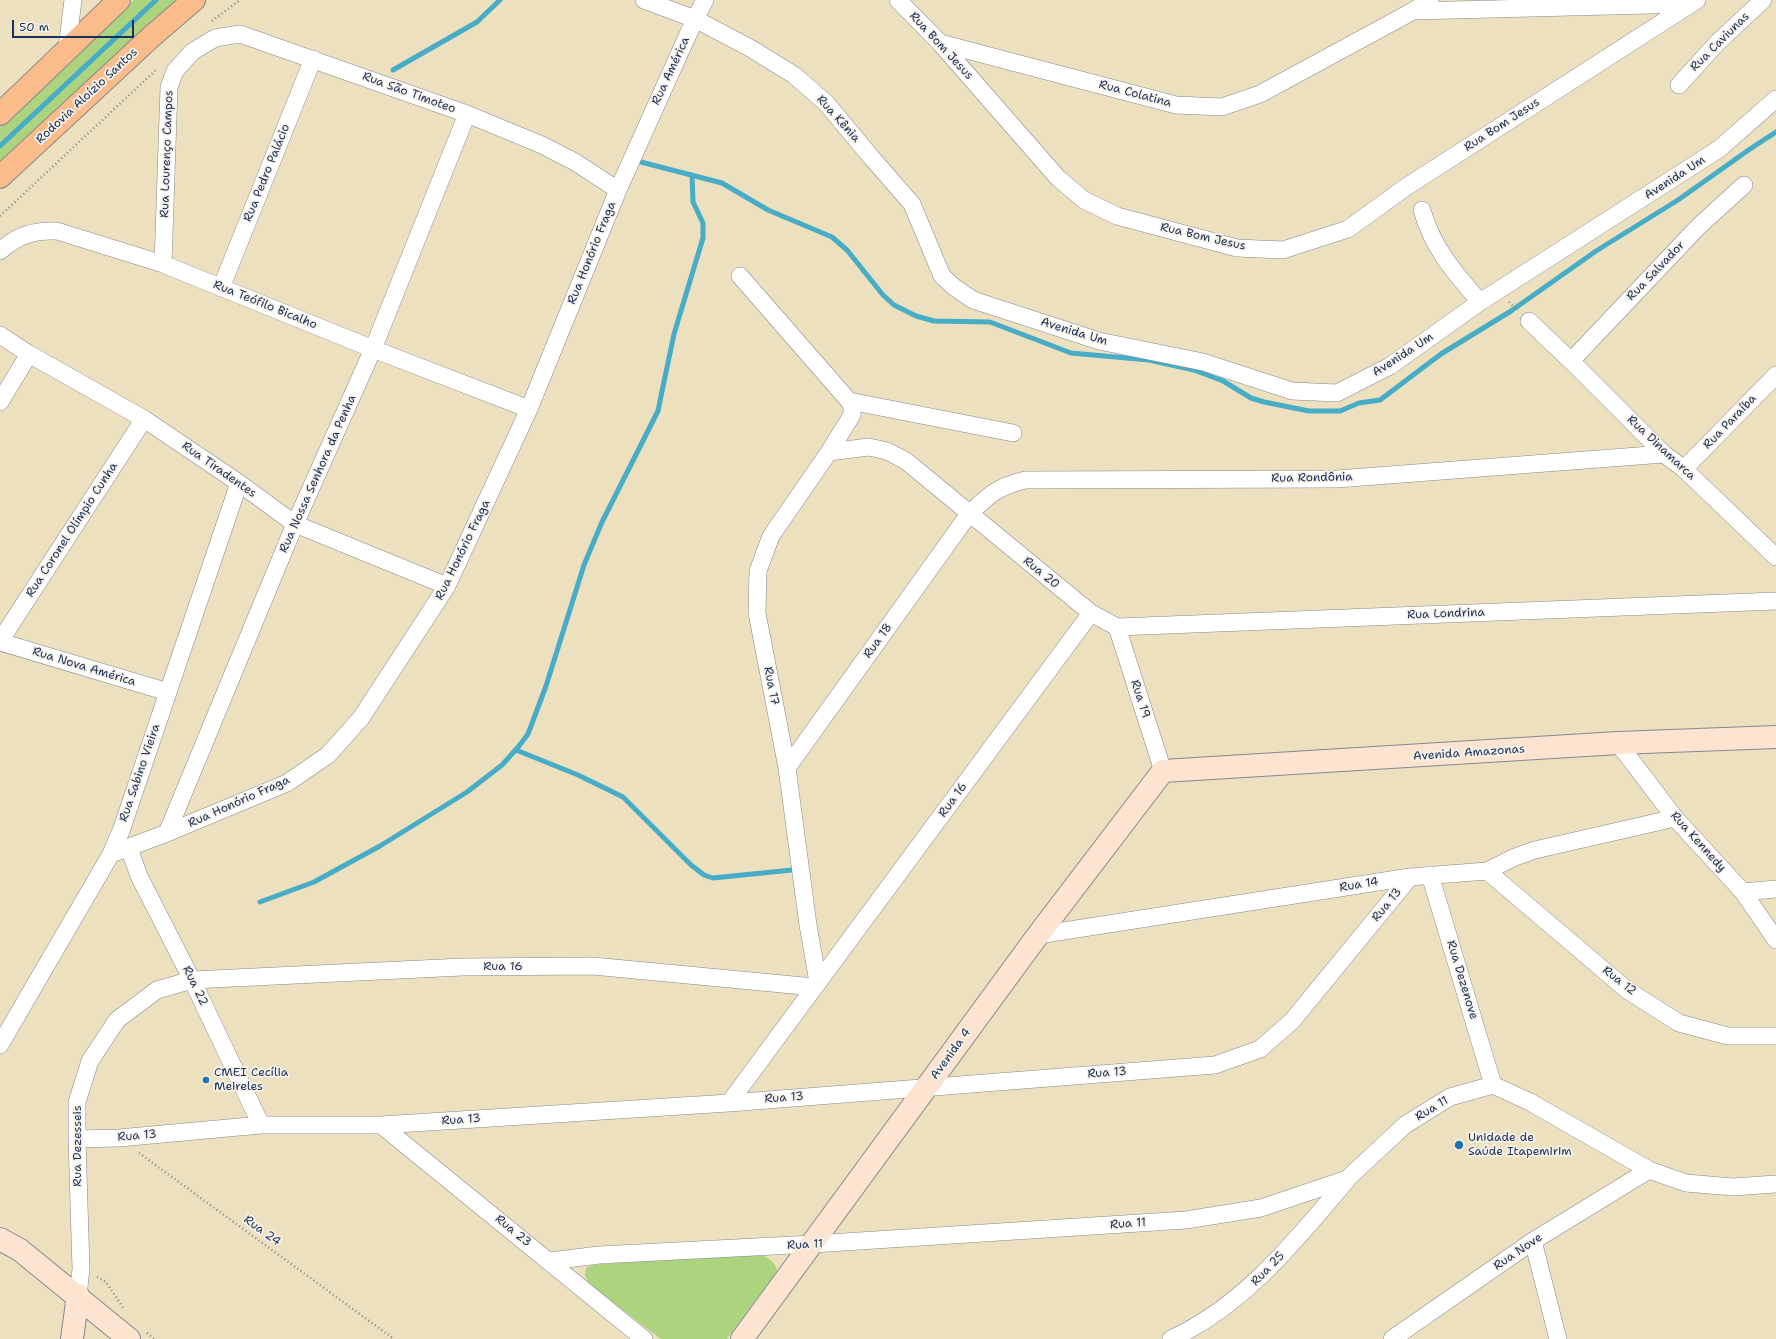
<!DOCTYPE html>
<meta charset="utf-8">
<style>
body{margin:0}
#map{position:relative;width:1776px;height:1339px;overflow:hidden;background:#ece0bf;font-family:"Shantell Sans",sans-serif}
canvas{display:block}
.scale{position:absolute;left:12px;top:20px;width:122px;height:18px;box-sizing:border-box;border:2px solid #1b2f5e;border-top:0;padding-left:5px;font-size:12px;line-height:14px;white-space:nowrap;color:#1b2f5e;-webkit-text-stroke:3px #f7f3e8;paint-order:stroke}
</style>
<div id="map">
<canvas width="1776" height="1339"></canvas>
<div class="scale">50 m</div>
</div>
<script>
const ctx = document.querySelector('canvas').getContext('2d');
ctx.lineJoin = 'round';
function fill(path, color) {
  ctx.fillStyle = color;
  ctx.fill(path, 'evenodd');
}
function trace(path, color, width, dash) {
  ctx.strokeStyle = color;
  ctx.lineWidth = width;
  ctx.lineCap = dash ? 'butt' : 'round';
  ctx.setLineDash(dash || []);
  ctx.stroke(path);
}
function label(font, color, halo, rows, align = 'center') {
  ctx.font = font + ' "Shantell Sans",sans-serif';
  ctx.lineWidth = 3.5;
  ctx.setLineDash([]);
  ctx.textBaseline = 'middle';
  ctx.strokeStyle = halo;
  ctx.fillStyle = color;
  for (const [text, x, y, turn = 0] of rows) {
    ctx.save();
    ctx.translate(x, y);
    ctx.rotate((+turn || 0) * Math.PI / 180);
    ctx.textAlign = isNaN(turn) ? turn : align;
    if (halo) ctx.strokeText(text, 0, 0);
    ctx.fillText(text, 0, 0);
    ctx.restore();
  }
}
fill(new Path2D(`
 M134,0H178L0,166V127Z
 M757,1254C766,1256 776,1261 777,1271L727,1339H661L590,1285L585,1276L586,1268L593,1265L676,1258Z`), '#acd47f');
trace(new Path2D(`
 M393,70L477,22L500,0
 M0,146L156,0
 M641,162L722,183L768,210L832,237L847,250L883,295L894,305L916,316L934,321L990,322L1071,353L1149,360L1194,370L1223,381L1251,398L1264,402L1309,411H1340L1359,403L1380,400L1441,354L1511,311L1596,251L1678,200L1750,149L1776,132
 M516,750L578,775L623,797L691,865L704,875L713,878L792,870
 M260,902L314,882L380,846L467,792L502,765L519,746L528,734L546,686L584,565L602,522L658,411L660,401L674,334L703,238V223L693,202L692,175`), '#47acc6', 5);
const street = new Path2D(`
 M644,0L695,19L750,48L794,75L826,103L871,157L912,204L942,276L954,287L973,300L1099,341L1203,362L1292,391L1337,393L1390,366L1480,302L1719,149L1776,99
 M898,0L940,43L1058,178L1084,200L1117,216L1237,248L1283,250L1348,229L1406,187L1697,0
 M1413,11L1690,4
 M940,43L1176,105L1222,107L1260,94L1413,11L1430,0
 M67,49L73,0
 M1679,85L1717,43L1763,0
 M1422,210C1433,249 1455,273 1480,302
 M0,251C18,235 34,230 57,231L163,264L373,349L529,409
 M163,264L169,87L175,71L192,52L215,38L240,34L467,114L542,145L575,162L618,190
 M740,276L849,401L852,407V415L829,452L771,536L758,571L757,613L787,768L808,925L818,982
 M221,288L313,59
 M1529,321L1571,361L1664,454L1684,469L1776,557
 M0,335L29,354L144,419L239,483L295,524L447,586
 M1571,361L1698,227L1744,185
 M849,401L1013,433
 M0,402L29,354
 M829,452L869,447L887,451L906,461L1091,613L1117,627L1776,601
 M1684,469L1776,375
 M1117,627L1163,771
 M0,641L144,419
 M0,642L168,692
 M1618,743L1675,818L1743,892L1776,940
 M787,768L969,514C990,494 997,487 1025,480L1337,479L1664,454
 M167,833L295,524L373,349L467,114
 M129,848L139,876L192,980L261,1125
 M111,854L167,833L287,783L328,755L361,718L447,586L529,409L618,190L695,19L705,0
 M1487,871L1627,990L1679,1023L1728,1036H1776
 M1430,875L1493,1085
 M1743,892L1776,889
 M1038,935L1410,877L1487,871L1515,857L1535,850L1675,818
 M0,1045L111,854L121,831L239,483
 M729,1103L1091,613
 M381,1125L644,1339
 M77,1139L119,1138L261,1125H381L729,1103L1215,1065L1260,1049L1292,1021L1410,877
 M1533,1241L1558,1339
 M550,1261L599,1255L813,1244L1186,1220L1261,1208L1347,1179L1405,1125L1450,1097L1493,1085L1530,1102L1649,1170L1686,1183L1733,1187L1776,1184
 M78,1295L81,1269L77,1139V1102L90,1061L117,1020L157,990L192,980L462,967L593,966L814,987
 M1171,1339C1245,1305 1296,1240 1347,1180
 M1392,1339L1533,1241L1649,1170`);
const secondary = new Path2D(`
 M0,1239L20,1250L129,1339
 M72,1339L78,1295
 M742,1339L1038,935L1163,771L1618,743L1776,737`);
const primary = new Path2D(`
 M0,114L119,0
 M0,177L151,37L194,0`);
trace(street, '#84888e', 18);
trace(secondary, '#84888e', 24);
trace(primary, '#84888e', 24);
trace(new Path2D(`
 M212,21L240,0
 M0,216L157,69
 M1509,302L1517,310
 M139,1153L394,1339
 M97,1277L106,1282L124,1309
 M147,1333L154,1339`), '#84888e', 2.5, [1, 3]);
trace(street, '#fff', 17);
trace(secondary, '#fde4d1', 22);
trace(primary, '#fabc8b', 22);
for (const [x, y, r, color] of [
 [206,1080,4,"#1f6fb2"],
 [1459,1145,5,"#1f6fb2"]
]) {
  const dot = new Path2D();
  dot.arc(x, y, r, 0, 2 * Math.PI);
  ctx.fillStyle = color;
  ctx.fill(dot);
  trace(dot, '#f7f3e8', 1.5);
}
label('12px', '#1b2f5e', '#f7f3e8', [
 ["Rua Caviunas",1720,42,-45],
 ["Rua Bom Jesus",941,46,47],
 ["Rua América",671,71,-65],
 ["Rua São Timoteo",409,93,20],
 ["Rua Colatina",1135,94,15],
 ["Rodovia Aloízio Santos",87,96,-43],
 ["Rua Kênia",838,119,48],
 ["Rua Bom Jesus",1502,125,-33],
 ["Rua Lourenço Campos",167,154,-88],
 ["Rua Pedro Palácio",267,173,-68],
 ["Avenida Um",1675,178,-33],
 ["Rua Bom Jesus",1203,237,13],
 ["Rua Honório Fraga",592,253,-68],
 ["Rua Salvador",1656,271,-46],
 ["Rua Teófilo Bicalho",265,305,22],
 ["Avenida Um",1074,332,17],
 ["Avenida Um",1403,355,-33],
 ["Rua Paraíba",1730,422,-46],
 ["Rua Dinamarca",1661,448,43],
 ["Rua Tiradentes",219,470,35],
 ["Rua Nossa Senhora da Penha",318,474,-66],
 ["Rua Rondônia",1312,478,-1],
 ["Rua Coronel Olímpio Cunha",72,530,-57],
 ["Rua Honório Fraga",463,550,-64],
 ["Rua 20",1041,573,39],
 ["Rua Londrina",1446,614,-2],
 ["Rua 18",878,641,-54],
 ["Rua Nova América",84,667,17],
 ["Rua 17",771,686,79],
 ["Rua 19",1140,699,72],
 ["Avenida Amazonas",1469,753,-4],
 ["Rua Sabino Vieira",140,773,-71],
 ["Rua 16",953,800,-54],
 ["Rua Honório Fraga",239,802,-24],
 ["Rua Kennedy",1698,842,48],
 ["Rua 14",1359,885,-9],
 ["Rua 13",1387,905,-51],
 ["Rua 16",503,967],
 ["Rua Dezenove",1462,980,73],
 ["Rua 12",1619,981,38],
 ["Rua 22",195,986,64],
 ["Avenida 4",951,1054,-54],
 ["Rua 13",1107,1073,-4],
 ["Rua 13",784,1098,-4],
 ["Rua 11",1432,1109,-31],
 ["Rua 13",461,1120,-4],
 ["Rua 13",137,1136,-5],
 ["Rua Dezesseis",78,1146,-90],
 ["Rua 11",1128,1224,-4],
 ["Rua 24",262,1231,36],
 ["Rua 23",513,1231,39],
 ["Rua 11",805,1245,-3],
 ["Rua Nove",1518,1252,-34],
 ["Rua 25",1268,1269,-46]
]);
label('12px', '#1b2f5e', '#f7f3e8', [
 ["CMEI Cecília",214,1073],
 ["Meireles",214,1087],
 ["Unidade de",1468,1138],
 ["Saúde Itapemirim",1468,1152]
], 'left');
</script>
